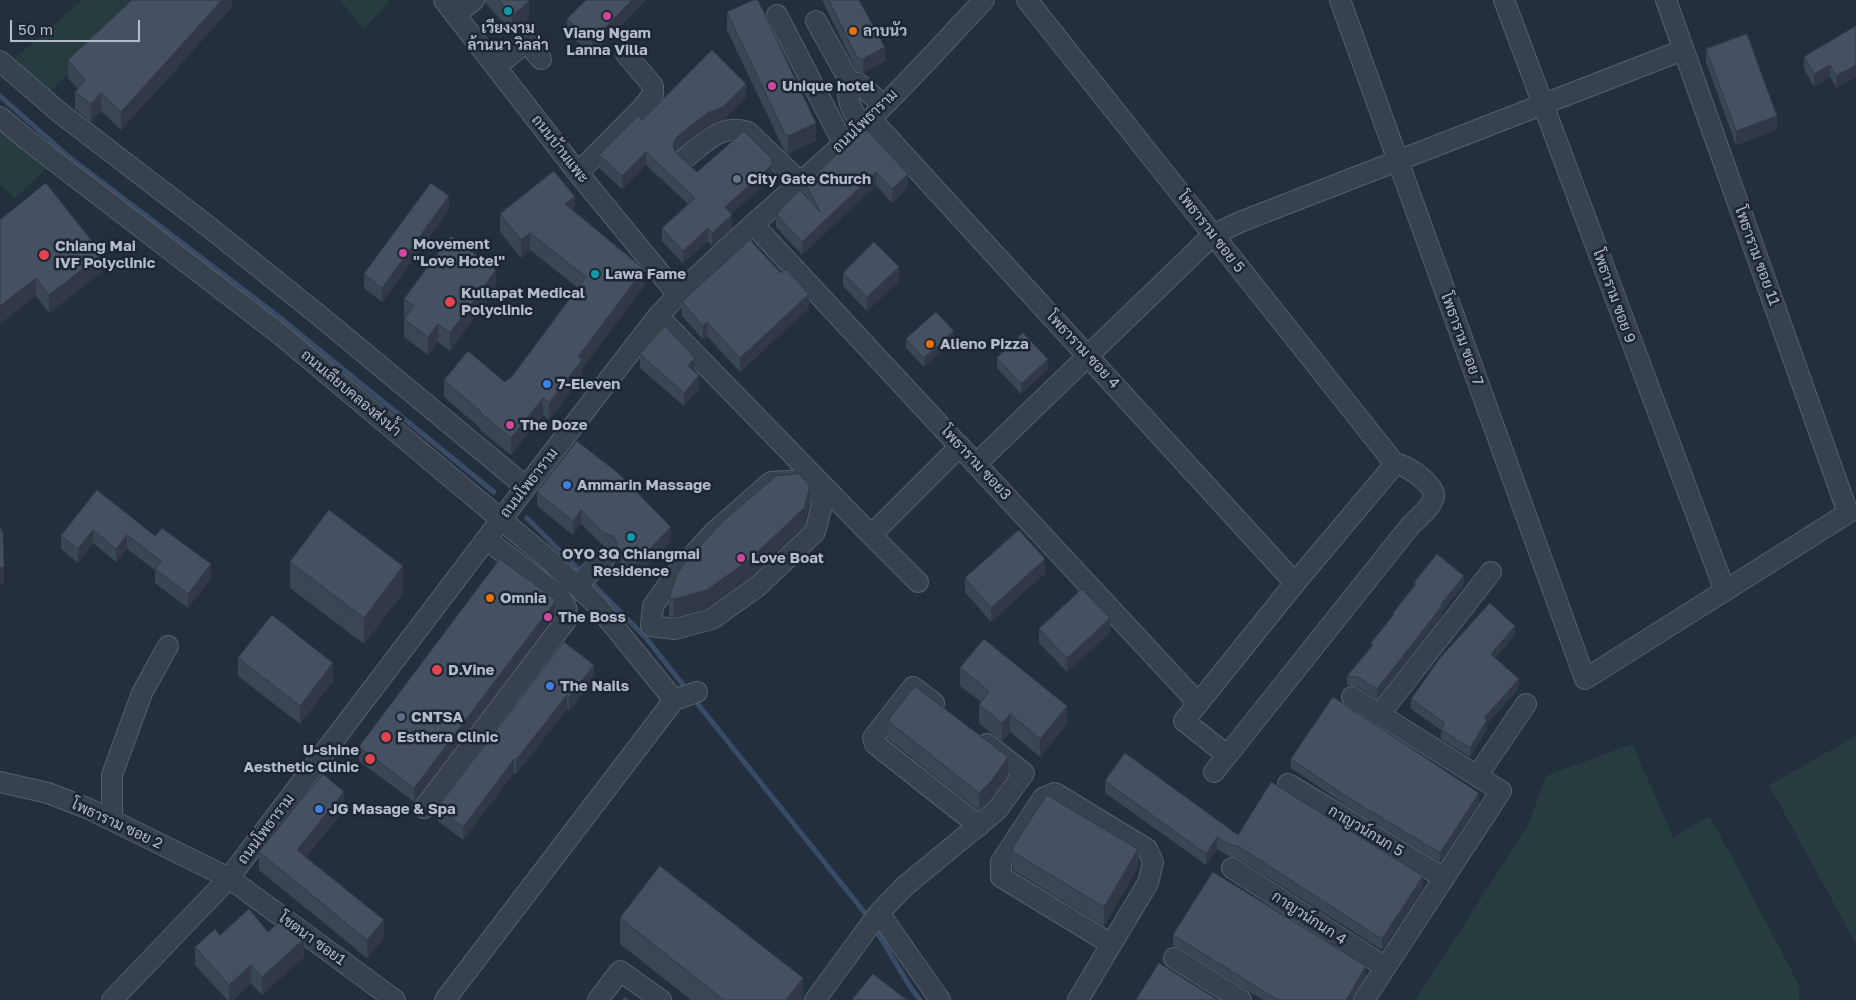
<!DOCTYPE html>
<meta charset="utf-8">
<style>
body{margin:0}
#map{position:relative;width:1856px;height:1000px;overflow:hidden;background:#242f3e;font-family:"Golos Text",sans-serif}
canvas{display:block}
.scale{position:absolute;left:10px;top:20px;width:130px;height:22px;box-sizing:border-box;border:2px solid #b4bcc9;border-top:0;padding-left:6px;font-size:15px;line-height:18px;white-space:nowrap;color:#b4bcc9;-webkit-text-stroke:4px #1d2633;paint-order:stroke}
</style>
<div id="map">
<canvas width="1856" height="1000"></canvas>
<div class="scale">50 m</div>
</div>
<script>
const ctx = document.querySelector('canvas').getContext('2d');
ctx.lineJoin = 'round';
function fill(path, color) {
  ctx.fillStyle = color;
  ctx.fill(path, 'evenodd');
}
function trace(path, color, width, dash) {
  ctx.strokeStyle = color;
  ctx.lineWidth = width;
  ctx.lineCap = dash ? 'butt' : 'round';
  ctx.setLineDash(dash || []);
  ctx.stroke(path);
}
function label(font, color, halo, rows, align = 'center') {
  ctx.font = font + ' "Golos Text",Sarabun,sans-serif';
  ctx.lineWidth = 5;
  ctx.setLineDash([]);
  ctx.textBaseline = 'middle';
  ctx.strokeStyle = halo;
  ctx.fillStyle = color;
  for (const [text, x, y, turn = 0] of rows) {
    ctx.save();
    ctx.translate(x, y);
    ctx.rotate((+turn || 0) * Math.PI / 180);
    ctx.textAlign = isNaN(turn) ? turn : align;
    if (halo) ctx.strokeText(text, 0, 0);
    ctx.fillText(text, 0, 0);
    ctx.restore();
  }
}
fill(new Path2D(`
 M82,0H147L49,92L14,59Z
 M340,0H390L364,29Z
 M0,129L46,169L15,198L0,184Z
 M1856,736V944L1769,785Z
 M1632,744L1673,837L1710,816L1799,985V1000H1415L1527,827L1546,776Z`), '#263c3f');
trace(new Path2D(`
 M0,96L69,157L274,313L494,492
 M527,518L583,574
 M589,580L646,638L688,691
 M693,698L869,918
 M874,927L909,985L920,1000`), '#394c67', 5);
const minor = new Path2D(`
 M444,0L578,173L678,295
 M1027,0L1395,464
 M1340,0L1585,679L1848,513L1666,0
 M1504,0L1725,591
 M455,15L474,0
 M777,15L843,143
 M816,21L850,82
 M0,61L59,112L209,227L321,317L526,487
 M496,67L526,42L541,59
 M0,117L26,139L281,335L547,558L596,604L674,700
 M870,118L1295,583
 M862,126C853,113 844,98 850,82L858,83L883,105
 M685,158C705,143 721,123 748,132L800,182
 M578,173L643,107L653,94V86L626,54
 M753,224L1198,703
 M658,316L871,535L960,446
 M976,464L1213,235L1240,222L1683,50
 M804,480L823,501L815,532L758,586L712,619L675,629L651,626L653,606L675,575L715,531L771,482Z
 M871,535L918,582
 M577,585L605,558
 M1352,697L1501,791L1364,1000
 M934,703L913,687L873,738L875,744L979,826
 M1379,715L1491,572
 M1227,755L1184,721L1295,583L1395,464
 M1214,772L1410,526C1417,518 1432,508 1434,496C1435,485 1405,463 1395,464
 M1477,776L1526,704
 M0,782L48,793L89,809L229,878L395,1000
 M1288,784L1444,878
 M424,808L567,619L566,607L559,596L486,539
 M112,820V775L142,693L168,646
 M1232,868L1385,967
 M879,913L940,1000
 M1174,958L1241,1000
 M112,1000L229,878L526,487L658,316C724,246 799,186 869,120C909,82 946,40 984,0
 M445,1000L674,700L697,692
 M598,1000L620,971L661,1000
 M815,1000L879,913L905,886L997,810L1024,773L987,744
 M1078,1000L1148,883L1153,862L1147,849L1055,793L1043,798L1001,862V877L1111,944`);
trace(minor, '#565f6c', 22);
trace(minor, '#38414e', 20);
fill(new Path2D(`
 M232,0V7L121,130L101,111L91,122L75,109V92L78,89L68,78V60Z
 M485,0H528L529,18L512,33L485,2Z
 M646,0L592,55L567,33V19Z
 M822,0H859L885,61L863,73L857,71Z
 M727,12L816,141L788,154L784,150L727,30Z
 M1856,26V77L1836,88L1830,77L1814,87L1804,69V57Z
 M1706,49L1777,130L1736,145L1706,62Z
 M746,97L723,120L707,126L678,149L675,152L697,172L772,178L731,214L732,228L712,246L708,241L683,264L662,241V228L688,204L646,165L622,189L599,168V155Z
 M865,128L908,187L892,203L876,185L802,255L776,227V214L806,198V184Z
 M449,210L382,302L364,288V274Z
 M575,212L644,286L582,369V377L549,420L543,415L511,455L480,430V428L444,397V380L505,382L510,379L578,288L530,250L521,258L500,232V214Z
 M0,220L102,272L49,313L36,296Z
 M843,273L899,281L867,311L843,286Z
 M496,288L450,351L438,342L428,355L404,337V319L405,318L404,317V299Z
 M682,302L809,308L740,372L707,336L703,339L682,316Z
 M906,339L954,340L924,367L906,348Z
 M640,354L695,372L699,389L684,406L640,368Z
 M997,358L1048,369L1021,394L997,368Z
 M97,490L155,536L211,578L188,608L155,583V570L127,549L116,562L93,543L78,563L61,549V536Z
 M537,492L671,541L635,577L617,559L616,555L613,549L604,546L581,524L573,535L537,506Z
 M810,504L804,526L750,577L707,608L674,617L669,616V598Z
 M290,562L403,593L364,644L290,588Z
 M1045,573L991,622L965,592V578Z
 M1414,583L1464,585L1442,612V615L1377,699L1358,687L1347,685V676L1371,647V643L1393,616V613L1414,586Z
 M555,615L414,802L359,761V747Z
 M1039,629L1110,632L1067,672L1039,643Z
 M1515,635L1495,658L1519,688L1487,724V729L1470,757L1441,739V730L1411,709V699Z
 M564,642L594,678L569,711L567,709L516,774L514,773L463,840L438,821V807Z
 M238,658L333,681L300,724L238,676Z
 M960,668L1067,724L1040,757L1010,732L1002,741L979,723V705L981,702L960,686Z
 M888,721L1008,776L992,798L979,811L888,739Z
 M1291,759L1479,803L1440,862L1347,806L1291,768Z
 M1105,781L1238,835L1423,888L1382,950L1238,858L1230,857L1217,849L1206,865L1105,793Z
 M344,810L306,857L384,938L367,958L259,870V852Z
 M1013,847L1138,867L1104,926L1013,870Z
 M620,918L803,1000H691L620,944Z
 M268,932L304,957L262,995L251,984L233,1000H227L195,965V947L220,935Z
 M1173,935L1366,975L1351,1000H1263L1173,945Z`), '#3b4654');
fill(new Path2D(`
 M222,0H232V7L121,130V112Z
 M632,0H646L592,55V41Z
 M529,1V18L512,33V16Z
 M885,47V61L863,73V59Z
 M1830,65V77L1814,87V74Z
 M1856,65V77L1836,88V76Z
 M746,84V97L723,120L707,126L678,149L674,154V141L678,136Z
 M101,93V111L91,122V104Z
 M1777,116V130L1736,145V131Z
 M816,123V141L788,154V136Z
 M646,152V165L622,189V176Z
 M772,165V178L725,220V207Z
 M876,172V185L802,255V242Z
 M908,174V187L892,203V189Z
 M449,196V210L382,302V288Z
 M575,197V214L565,204Z
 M732,215V228L712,246V233Z
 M708,228V241L683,264V251Z
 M530,233V250L521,258V240Z
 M102,254V272L49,313V295Z
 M899,267V281L867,311V297Z
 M644,269V286L582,369V377L549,420V403L578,357Z
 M496,270V288L450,351V333Z
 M36,278V296L0,324V306Z
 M809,294V308L740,372V358Z
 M707,322V336L703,339V326Z
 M438,324V342L428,355V337Z
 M954,331V340L924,367V358Z
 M695,358V371L688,366Z
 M1048,359V369L1021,394V384Z
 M699,375V389L684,406V393Z
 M543,398V415L511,455V438Z
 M810,486V504L804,526L750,577L707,608L674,617V599Z
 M581,510V524L573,535V521Z
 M671,527V541L635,577V564Z
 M93,530V543L78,563V549Z
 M127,535V549L116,562V549Z
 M1045,559V573L991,622V608Z
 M211,564V578L188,608V594Z
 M403,566V593L364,644V618Z
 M4,567V584L0,585V568Z
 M1464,576V585L1442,612V615L1377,699V689L1441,604Z
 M555,602V615L414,802V788Z
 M1110,618V632L1067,672V658Z
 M1515,626V635L1491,663V654Z
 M333,663V681L300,724V706Z
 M594,665V678L569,711V697Z
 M1519,679V688L1487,724V729L1470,757V748L1484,718Z
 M567,695V709L516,774V760Z
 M1067,706V724L1040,757V739Z
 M1010,714V732L1002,741V723Z
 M1008,757V776L992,798L979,811V793Z
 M514,759V773L463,840V827Z
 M344,792V810L297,868V850Z
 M1479,793V803L1440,862V853Z
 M1217,837V849L1206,865V854Z
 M1138,849V867L1104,926V907Z
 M1423,876V888L1382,950V939Z
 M384,920V938L367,958V940Z
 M304,939V957L262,995V977Z
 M251,965V984L233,1000H229V985Z
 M1366,966V975L1351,1000H1346Z
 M803,978V1000H786Z`), '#303945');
const building = new Path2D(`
 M132,0H222L121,112L101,93L91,104L75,92L85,80L68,60Z
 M499,0H528L529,1L512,16Z
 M586,0H632L592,41L567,19Z
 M754,0H758L816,123L788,136L784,132L727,12Z
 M829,0H859L885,47L863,59L857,57Z
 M1856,26V65L1836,76L1830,65L1814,74L1804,57Z
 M1747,34L1777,116L1736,131L1706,49Z
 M712,50L746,84L723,107L707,113L678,136L674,141L673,146L675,152L697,172L744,131L772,159V165L725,207L732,215L712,233L708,228L683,251L662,228L695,198L646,152L622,176L599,155L638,116L642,120Z
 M865,128L908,174L892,189L876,172L802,242L776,214L800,190L820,212L806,184Z
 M554,171L575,197L565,204L644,269L578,357L582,360L549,403L543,398L511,438L480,413L481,412L444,380L468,351L505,382L509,378L510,379L586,277L530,233L521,240L500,214Z
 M46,183L102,254L49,295L36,278L0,306V220Z
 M431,183L449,196L382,288L364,274Z
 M451,236L496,270L450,333L438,324L428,337L404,319L414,306L404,299Z
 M750,240L781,273L786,269L809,294L740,358L707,322L703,326L682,302Z
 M874,242L899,267L867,297L843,273Z
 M936,312L954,331L924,358L906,339Z
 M665,326L695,358L688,366L699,375L684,393L640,354Z
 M1023,333L1048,359L1021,384L997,358Z
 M577,441L618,473L671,527L635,564L617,546L616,541L613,536L604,533L581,510L573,521L537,492Z
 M799,474L810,486L804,508L750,559L707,590L674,599L669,598L677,574L684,564L723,521L776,476Z
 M97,490L155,536L162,528L211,564L188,594L155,569L161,561L127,535L116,549L93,530L78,549L61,536Z
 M329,510L403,566L364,618L290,562Z
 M0,526L3,533L4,567L0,568Z
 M1019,530L1045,559L991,608L965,578Z
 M1437,554L1464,576L1441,604L1442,606L1377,689L1358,677L1347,676L1373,645L1371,643L1394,614L1393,613L1416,584L1414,583Z
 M500,559L555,599V602L414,788L359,747Z
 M1082,589L1110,618L1067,658L1039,629Z
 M1490,603L1515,626L1491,654L1519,679L1484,718L1487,720L1470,748L1441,730L1445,723L1411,699L1440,658Z
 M272,615L333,663L300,706L238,658Z
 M984,639L1067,706L1040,739L1010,714L1002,723L979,705L989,691L960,668Z
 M564,642L594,665L569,697L567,695L516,760L514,759L463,827L438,807Z
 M915,686L1008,757L992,780L979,793L888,721Z
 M1333,697L1479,793L1440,853L1347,797L1291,759Z
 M1125,753L1238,835L1271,782L1423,876L1382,939L1238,846L1230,845L1217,837L1206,854L1105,781Z
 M323,774L344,792L297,850L384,920L367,940L259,852Z
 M1047,795L1138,849L1104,907L1013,852V847Z
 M660,866L803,978L786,1000H724L620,918Z
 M1213,872L1366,966L1346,1000H1278L1173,935Z
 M249,909L268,932L285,917L304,939L262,977L251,965L229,985L195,947L215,929L220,935Z
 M1159,963L1218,1000H1136Z
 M873,974L907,1000H852Z
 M625,997L629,1000H622Z`);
fill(building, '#455162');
trace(building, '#303945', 1);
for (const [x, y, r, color] of [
 [508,11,5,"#0f9aa8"],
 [607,16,5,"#d1479c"],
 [853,31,5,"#e8710a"],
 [772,86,5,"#d1479c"],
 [737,179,5,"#6b7280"],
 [403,253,5,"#d1479c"],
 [44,255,6,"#e0444e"],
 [595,274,5,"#0f9aa8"],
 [450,302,6,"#e0444e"],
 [930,344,5,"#e8710a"],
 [547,384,5,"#3f7fe0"],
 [510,425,5,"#d1479c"],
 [567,485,5,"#3f7fe0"],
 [631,537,5,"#0f9aa8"],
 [741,558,5,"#d1479c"],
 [490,598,5,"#e8710a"],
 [548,617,5,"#d1479c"],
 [437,670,6,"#e0444e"],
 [550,686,5,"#3f7fe0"],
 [401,717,5,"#5c6f8a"],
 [386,737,6,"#e0444e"],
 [370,759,6,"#e0444e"],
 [319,809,5,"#3f7fe0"]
]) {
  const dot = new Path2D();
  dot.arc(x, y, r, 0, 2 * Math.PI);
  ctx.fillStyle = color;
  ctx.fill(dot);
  trace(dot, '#1d2633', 2);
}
label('bold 15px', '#b4bcc9', '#1d2633', [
 ["เวียงงาม",508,28,"center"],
 ["ล้านนา วิลล่า",508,45,"center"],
 ["ลาบนัว",863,31],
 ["Viang Ngam",607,33,"center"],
 ["Lanna Villa",607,50,"center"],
 ["Unique hotel",782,86],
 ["City Gate Church",747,179],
 ["Movement",413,244],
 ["\"Love Hotel\"",413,261],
 ["Chiang Mai",55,246],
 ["IVF Polyclinic",55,263],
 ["Lawa Fame",605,274],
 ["Kullapat Medical",461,293],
 ["Polyclinic",461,310],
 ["Alieno Pizza",940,344],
 ["7-Eleven",557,384],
 ["The Doze",520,425],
 ["Ammarin Massage",577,485],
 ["OYO 3Q Chiangmai",631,554,"center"],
 ["Residence",631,571,"center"],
 ["Love Boat",751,558],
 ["Omnia",500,598],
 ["The Boss",558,617],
 ["D.Vine",448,670],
 ["The Nails",560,686],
 ["CNTSA",411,717],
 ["Esthera Clinic",397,737],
 ["U-shine",359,750,"right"],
 ["Aesthetic Clinic",359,767,"right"],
 ["JG Masage & Spa",329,809]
], 'left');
label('15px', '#b4bcc9', '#1d2633', [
 ["ถนนโพธาราม",865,121,-44],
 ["ถนนบ้านแพะ",560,149,52],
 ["โพธาราม ซอย 5",1211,232,52],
 ["โพธาราม ซอย 11",1757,256,70],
 ["โพธาราม ซอย 9",1614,296,70],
 ["โพธาราม ซอย 7",1462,339,70],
 ["โพธาราม ซอย 4",1083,350,47],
 ["ถนนเลียบคลองส่งน้ำ",351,393,40],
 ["โพธาราม ซอย3",976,463,47],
 ["ถนนโพธาราม",529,483,-52],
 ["โพธาราม ซอย 2",117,824,25],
 ["ถนนโพธาราม",266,829,-53],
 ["กาญวน์กนก 5",1366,831,31],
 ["กาญวน์กนก 4",1309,918,33],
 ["โชตนา ซอย1",312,939,36]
]);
</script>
